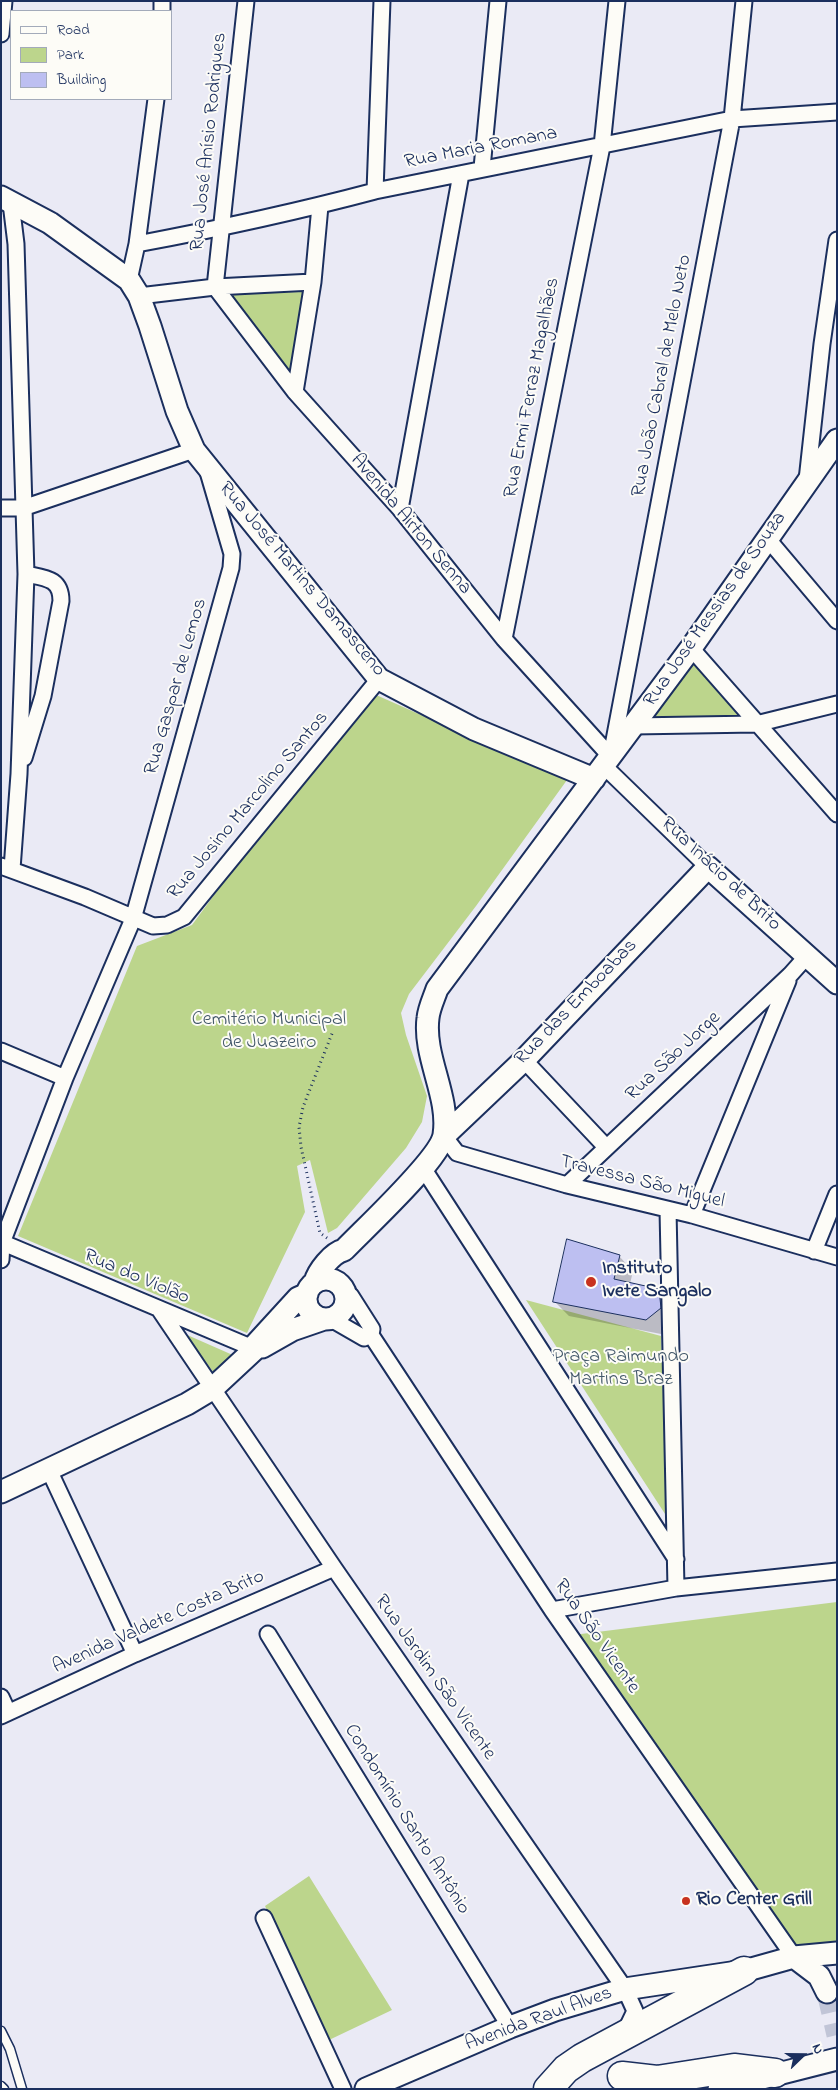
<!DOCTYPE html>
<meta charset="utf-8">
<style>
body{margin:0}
#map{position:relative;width:838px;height:2090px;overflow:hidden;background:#eaeaf5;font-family:"Indie Flower",sans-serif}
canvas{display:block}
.frame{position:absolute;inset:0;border:2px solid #1b2f5e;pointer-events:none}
.legend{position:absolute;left:10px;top:10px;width:162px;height:90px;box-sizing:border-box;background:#fdfcf7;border:1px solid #a3aaba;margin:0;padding:6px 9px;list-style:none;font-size:15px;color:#1b2f5e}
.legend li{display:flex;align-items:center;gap:10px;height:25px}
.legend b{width:25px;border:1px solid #a3aaba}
.north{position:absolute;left:778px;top:2030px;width:50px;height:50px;-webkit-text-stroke:4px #fdfcf7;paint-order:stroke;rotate:68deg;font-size:14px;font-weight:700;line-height:20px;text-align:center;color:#1b2f5e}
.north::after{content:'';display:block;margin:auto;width:18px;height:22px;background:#1b2f5e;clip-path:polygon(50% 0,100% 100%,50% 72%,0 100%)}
</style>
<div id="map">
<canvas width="838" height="2090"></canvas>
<div class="frame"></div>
<ul class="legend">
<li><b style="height:6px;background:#fdfcf7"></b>Road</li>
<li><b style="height:14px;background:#bcd58c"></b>Park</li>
<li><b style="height:14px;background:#bdbff1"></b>Building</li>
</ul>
<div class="north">N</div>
</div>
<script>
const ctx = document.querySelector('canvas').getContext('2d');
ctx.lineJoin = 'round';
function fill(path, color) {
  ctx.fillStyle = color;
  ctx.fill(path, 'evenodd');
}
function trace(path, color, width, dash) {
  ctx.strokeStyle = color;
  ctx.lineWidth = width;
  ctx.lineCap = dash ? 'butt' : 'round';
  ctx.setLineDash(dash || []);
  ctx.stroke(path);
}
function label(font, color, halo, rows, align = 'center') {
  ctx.font = font + ' "Indie Flower",sans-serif';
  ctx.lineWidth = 4;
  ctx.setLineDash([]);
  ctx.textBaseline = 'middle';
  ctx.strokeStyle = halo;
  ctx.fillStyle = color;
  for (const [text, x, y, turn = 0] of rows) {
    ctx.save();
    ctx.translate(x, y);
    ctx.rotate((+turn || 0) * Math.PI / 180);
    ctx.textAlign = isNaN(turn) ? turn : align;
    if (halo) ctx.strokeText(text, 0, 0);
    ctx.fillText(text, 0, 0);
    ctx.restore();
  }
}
fill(new Path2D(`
 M305,292L291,384L227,293Z
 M691,648L756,724L633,726Z
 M365,690L567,780L476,906L409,994L401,1013L406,1035L427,1096L422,1122L406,1148L337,1228L328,1233L310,1160L297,1166L305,1212L247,1333L18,1236L137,946L192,925Z
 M526,1300L661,1336L667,1517Z
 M185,1334L235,1356L217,1377Z
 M837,1602V1960L802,1965L573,1635Z
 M309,1876L392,2010L329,2040L265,1906Z`), '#bcd58c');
fill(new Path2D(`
 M619,1256L633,1271L630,1284L658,1291L673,1305L675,1323L661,1334L569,1316L554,1301Z`), '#0003');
const building = new Path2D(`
 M567,1239L620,1255L614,1279L659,1289L661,1308L646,1320L553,1302Z`);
fill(building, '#bdbff1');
trace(building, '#1b2f5e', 1);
trace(new Path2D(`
 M827,1992L837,2035`), '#c1c5d7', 21, [21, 11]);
const lane = new Path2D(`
 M1,2031L10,2049L22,2089
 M1,2086L4,2089`);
const street = new Path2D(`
 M162,11V1
 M1,34L4,1
 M482,168L498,1
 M375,191L382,1
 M11,203L16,244L26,574L19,774L12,869
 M137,244C217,229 296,212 375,191L732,119L837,112
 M129,280L137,244L156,99
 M215,287L295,392L400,509L504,639L611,757
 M215,287L246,1
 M139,296L215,287L313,282
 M295,392L313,282L320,206
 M807,480L822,344L837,240
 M1,508H23L194,450
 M400,509L461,174
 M767,538L837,621
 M504,639L602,146L617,1
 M691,648L837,814
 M633,726L756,724L837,704
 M612,751L732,119L744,1
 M24,758L43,696L61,601C61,578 45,578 26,574
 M604,766L708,867
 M1,866L85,897L153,926L167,925L184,917L379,679
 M1,1051L65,1078
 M524,1060L606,1147
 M444,1136L457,1153L567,1185L692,1215L837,1257
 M423,1168L676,1559
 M567,1185L790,975L807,956
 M668,1210L676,1588
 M692,1215L788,981
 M1,1242L255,1349
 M814,1251L837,1194
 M1,1260L2,1243L65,1078L133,919L231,568L232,554L208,472
 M345,1292L351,1296L372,1329L371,1335L552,1610L794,1957
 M159,1309L334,1568L625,1989L635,2011L624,2034
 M331,1319L364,1338L371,1335
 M49,1470L135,1654
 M552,1610L676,1588L837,1571
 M268,1634L510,2027
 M1,1697L8,1712
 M1,1716L135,1654L334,1568
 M264,1918L343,2089`);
const secondary = new Path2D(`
 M1,197L50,223L129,280L139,296L150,326L177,411L194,450L379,679L474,729L594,779
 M444,1136L524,1060L708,867L837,983
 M306 1299a20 20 0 1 1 40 0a20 20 0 1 1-40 0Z
 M315,1282C318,1271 332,1253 344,1250C364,1229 440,1159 444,1135C450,1096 423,1057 428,1018C429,1008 434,998 437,989L691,648L837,440
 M262,1347L292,1330L324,1319
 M1,1492L187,1404L212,1389L255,1349V1345L298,1298L307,1294
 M794,1957L819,1976L827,1992
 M366,2089L510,2027L555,2010L625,1989L744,1971L794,1957L837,1953
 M719,2089L837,2059`);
const highway = new Path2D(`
 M622,2076L657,2080L734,2068L775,2073
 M548,2089L566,2069L582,2058L744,1971`);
trace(lane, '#1b2f5e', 11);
trace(street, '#1b2f5e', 19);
trace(secondary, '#1b2f5e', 25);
trace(highway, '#1b2f5e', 31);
trace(new Path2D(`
 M327,1238L320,1233L301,1147L299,1127L303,1107L333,1031`), '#1b2f5e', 3, [1, 4]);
trace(lane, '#fdfcf7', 8);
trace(street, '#fdfcf7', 15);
trace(secondary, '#fdfcf7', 21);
trace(highway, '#fdfcf7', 28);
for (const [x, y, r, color] of [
 [591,1282,6,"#c8321e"],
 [686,1901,5,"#c8321e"]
]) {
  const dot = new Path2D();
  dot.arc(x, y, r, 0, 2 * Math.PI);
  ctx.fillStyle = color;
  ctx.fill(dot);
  trace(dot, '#fdfcf7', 2);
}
label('20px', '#1b2f5e', '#fdfcf7', [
 ["Rua José Anísio Rodrigues",210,142,-84],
 ["Rua Maria Romana",481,149,-11],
 ["Rua João Cabral de Melo Neto",663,376,-79],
 ["Rua Ermi Ferraz Magalhães",533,388,-79],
 ["Avenida Airton Senna",410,525,50],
 ["Rua José Martins Damasceno",301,580,50],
 ["Rua José Messias de Souza",716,610,-55],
 ["Rua Gaspar de Lemos",177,687,-74],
 ["Rua Josino Marcolino Santos",249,806,-50],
 ["Rua Inácio de Brito",720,875,43],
 ["Rua das Emboabas",577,1003,-46],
 ["Rua São Jorge",674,1057,-43],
 ["Travessa São Miguel",642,1183,14],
 ["Rua do Violão",136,1278,23],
 ["Avenida Valdete Costa Brito",159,1623,-24],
 ["Rua São Vicente",596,1637,55],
 ["Rua Jardim São Vicente",434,1678,55],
 ["Condomínio Santo Antônio",406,1820,58],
 ["Avenida Raul Alves",539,2020,-20]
]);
label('20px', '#43586a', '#fdfcf7', [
 ["Cemitério Municipal",269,1021],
 ["de Juazeiro",269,1044],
 ["Praça Raimundo",621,1358],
 ["Martins Braz",621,1381]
]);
label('bold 20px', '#1b2f5e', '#fdfcf7', [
 ["Instituto",602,1270],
 ["Ivete Sangalo",602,1293],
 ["Rio Center Grill",696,1901]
], 'left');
</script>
